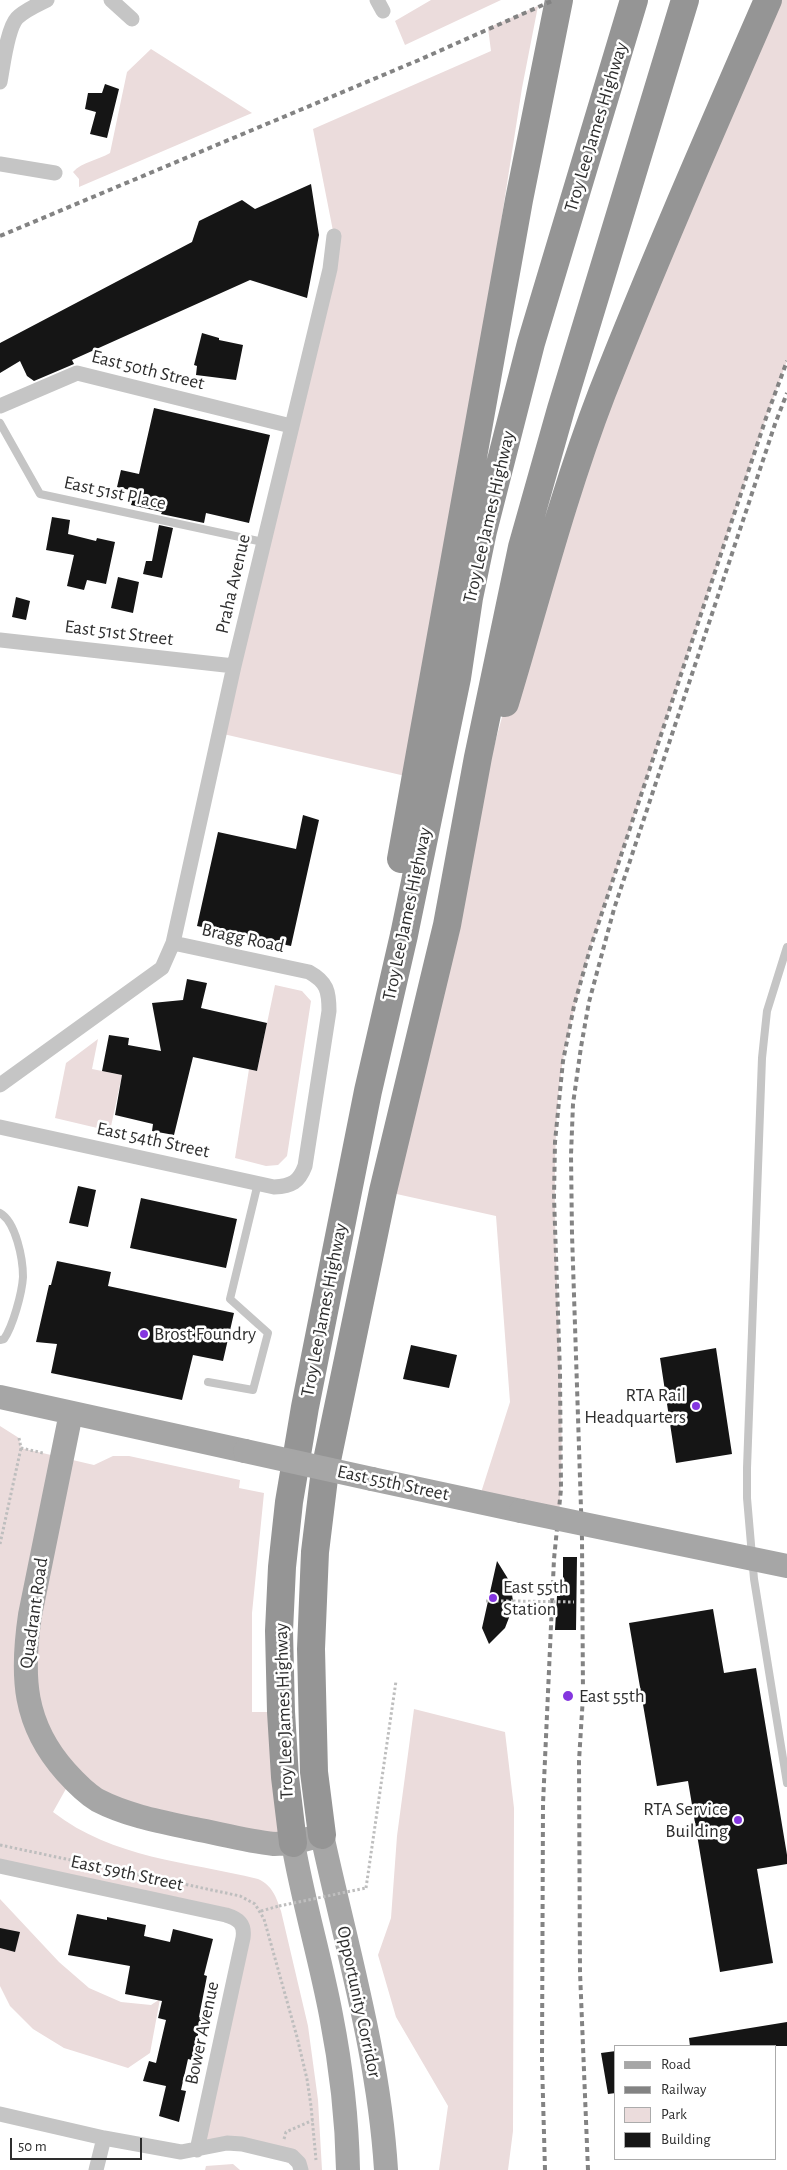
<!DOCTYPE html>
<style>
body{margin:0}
#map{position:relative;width:787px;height:2170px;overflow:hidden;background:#fff;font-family:"Alegreya Sans",sans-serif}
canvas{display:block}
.legend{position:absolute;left:614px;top:2045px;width:162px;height:115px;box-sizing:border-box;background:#fff;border:1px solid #ababab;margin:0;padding:6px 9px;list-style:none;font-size:15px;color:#2e2e2e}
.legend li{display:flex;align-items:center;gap:10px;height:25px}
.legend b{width:25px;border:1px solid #ababab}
.scale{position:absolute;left:10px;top:2138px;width:132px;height:22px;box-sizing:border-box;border:2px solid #2e2e2e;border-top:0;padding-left:6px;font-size:15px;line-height:18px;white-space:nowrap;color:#2e2e2e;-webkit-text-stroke:4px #fff;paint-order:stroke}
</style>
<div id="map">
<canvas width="787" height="2170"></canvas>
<ul class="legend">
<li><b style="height:6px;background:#a6a6a6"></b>Road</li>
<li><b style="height:6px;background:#838383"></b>Railway</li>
<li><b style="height:14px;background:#ebdcdc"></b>Park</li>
<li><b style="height:14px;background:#151515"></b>Building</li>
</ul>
<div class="scale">50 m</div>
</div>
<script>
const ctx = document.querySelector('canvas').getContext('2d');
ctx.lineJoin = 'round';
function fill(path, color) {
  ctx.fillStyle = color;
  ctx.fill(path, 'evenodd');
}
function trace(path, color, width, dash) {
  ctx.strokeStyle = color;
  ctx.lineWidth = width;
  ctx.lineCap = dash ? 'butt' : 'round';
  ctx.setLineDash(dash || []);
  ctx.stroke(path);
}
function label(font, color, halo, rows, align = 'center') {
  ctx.font = font + ' "Alegreya Sans",sans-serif';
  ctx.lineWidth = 5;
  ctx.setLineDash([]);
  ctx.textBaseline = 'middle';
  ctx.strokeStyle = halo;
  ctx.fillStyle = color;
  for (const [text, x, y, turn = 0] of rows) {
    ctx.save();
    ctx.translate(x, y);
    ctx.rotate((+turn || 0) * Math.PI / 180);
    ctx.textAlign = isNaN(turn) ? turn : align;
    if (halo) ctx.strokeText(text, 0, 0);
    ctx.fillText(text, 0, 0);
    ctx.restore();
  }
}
fill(new Path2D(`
 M431,0H501L405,45L395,21Z
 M768,0H787V361L766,418L590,949C577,998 562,1048 558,1100C547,1239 569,1380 559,1519L478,1502L510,1402L496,1216L383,1191C429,996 477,802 532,609Z
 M538,6L522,88L414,778L219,733L334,236L313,129L491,51L488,28Z
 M151,49L252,113L79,187V179L73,172C82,162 98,160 110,153L127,72Z
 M275,985L302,991L311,1001L287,1156L278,1165L266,1166L235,1158L249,1069L257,1071Z
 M98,1039L92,1069L122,1075L110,1131L55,1118L66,1063Z
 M0,1426L19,1438L21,1448L94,1465L113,1456H129L240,1480L239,1488L264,1493L252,1613V1712H281L293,1843L157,1821L72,1778L53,1812C114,1859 186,1861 258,1879C273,1886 276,1897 281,1911L308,2026L318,2100L322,2170H301V2168L242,2144L197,2150L242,1925L0,1866Z
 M414,1709L505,1732L514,1808L513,2131L508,2170H439L448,2106L396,2017L378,1955L391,1918L397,1836Z
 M0,1899L59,1962L89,1988L121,2002L151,2005L160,1999L150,2053L128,2068L64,2048L33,2029L10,2006L0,1986Z
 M233,2164L240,2170H205L206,2166Z`), '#ebdcdc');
fill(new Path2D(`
 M105,84L119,89L107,138L90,134L96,112L85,109L88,93H102Z
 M311,184L319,235L307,298L250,280L72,360L74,364L34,381L27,376L20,361L0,373V343L192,242L199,221L242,200L255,209Z
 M202,333L219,338V340L243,345L236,380L196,375L197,366L194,365Z
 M154,408L270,435L249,523L206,513L204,523L161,514L162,512L131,505L134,491L117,487L121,470L139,474Z
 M52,517L70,520L68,534L96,541L97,538L115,542L106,584L87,580L84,590L67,586L74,555L46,550Z
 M159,525L173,528L162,578L143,574L146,561H152Z
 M118,577L139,582L133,613L111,608Z
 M16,597L30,601L26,620L12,617Z
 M303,815L319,820L291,946L197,926L218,832L296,849Z
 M187,979L207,983L201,1008L267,1023L257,1071L193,1057L174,1135L152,1131L153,1124L115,1115L122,1075L102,1071L109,1035L129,1038L128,1045L161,1051L152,1003L183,1000Z
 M78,1186L96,1190L88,1227L69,1223Z
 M141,1198L237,1219L226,1268L130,1248Z
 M57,1261L111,1272L108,1286L234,1313L223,1361L193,1355L182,1400L51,1373L57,1344L36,1342L49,1285H51Z
 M411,1345L457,1355L449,1388L403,1379Z
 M716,1348L732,1454L676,1463L660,1358Z
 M563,1557H577L576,1630H555L557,1596H560V1593H563Z
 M497,1561L510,1582L513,1601L510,1615L505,1628L489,1644L482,1628Z
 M713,1609L724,1673L756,1668L787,1855V1864L757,1869L773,1963L720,1972L688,1781L657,1786L629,1623Z
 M77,1914L107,1920V1917L146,1925L144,1936L170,1942L173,1929L213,1939L204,1975L207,1976L199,2017L202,2018L192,2060L188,2059L181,2090L186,2091L179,2122L159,2116L166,2086L143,2081L149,2061L156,2063L166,2020L158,2018L162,2001L125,1994L130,1966L68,1955Z
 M0,1928L20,1932L15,1952L0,1948Z
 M787,2022V2046H690L689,2038Z
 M616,2051V2093L608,2094L601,2053Z`), '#151515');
trace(new Path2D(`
 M19,1438L21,1448L43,1453
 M0,1544L21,1448
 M486,1601H513
 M0,1845L240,1896L255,1904L264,1919L297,2037L307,2079L311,2106L316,2160
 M366,1888L396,1681
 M261,1911L279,1906
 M284,2139L286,2132L313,2120`), '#bebebe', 3, [2.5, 2.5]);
trace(new Path2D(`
 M0,423L40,494L263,542
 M787,947L767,1011L762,1058L747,1468V1498L754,1579L787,1783
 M0,1213C16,1222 23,1259 23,1277C22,1293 13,1326 4,1339L0,1340
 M208,1382L253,1390L268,1333L230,1299L258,1183`), '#c5c5c5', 8);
trace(new Path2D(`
 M111,0L132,19
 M377,0L383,11
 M0,82C3,67 7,29 17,18C25,10 37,5 47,0
 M0,164L55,173
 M0,406L77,373L291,426
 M0,640L234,666
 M0,1085L162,968L173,943L234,666L330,269L334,236
 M0,1127L274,1187C292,1186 299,1182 305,1166L329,1011C329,991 327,982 309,972L173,943
 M0,1866L226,1915C239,1919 245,1924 243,1938L197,2150
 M0,2114L104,2138L181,2152L227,2143L242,2144L292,2156L299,2163L301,2170
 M96,2170L104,2138`), '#c5c5c5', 15);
trace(new Path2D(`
 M0,1397L245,1451
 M71,1413L30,1615C21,1676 23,1724 66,1772C75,1782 86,1793 97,1800C128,1816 162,1822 195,1829C221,1834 247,1841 274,1844L293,1843L322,1835C346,1946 379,2055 386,2170
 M372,1479L521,1511
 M293,1843C303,1901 320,1957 331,2015C341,2066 347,2118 348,2170`), '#a6a6a6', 24);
trace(new Path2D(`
 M505,703C536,600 563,494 602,393C654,261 711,131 768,0
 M401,859L519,200L559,0
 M322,1835L314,1772L311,1649L315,1552L325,1470L383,1191L447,925L478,757L522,547L561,409L685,0
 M293,1843L285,1777L281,1712L279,1631L282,1567L289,1502L305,1407L368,1091L404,935L457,678L469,598L483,531L531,343L634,0`), '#959595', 28);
trace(new Path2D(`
 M0,236L419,60L554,0
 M545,2170L542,2062L543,1804L554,1559L561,1489L560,1373L554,1197L555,1142L563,1061L574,1006L590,949L766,418L787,361
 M588,2170L580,1972L579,1761L583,1696L582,1539L572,1234L571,1155L573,1104L581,1047L589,1002L614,909L775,424L787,393`), '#838383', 4, [5, 4]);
trace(new Path2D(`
 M513,1601L574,1602
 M279,1906L366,1888`), '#bebebe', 3, [2.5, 2.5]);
trace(new Path2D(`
 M245,1451L372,1479
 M521,1511L787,1566`), '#a6a6a6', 24);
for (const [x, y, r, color] of [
 [144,1334,5,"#8436df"],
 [696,1406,5,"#8436df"],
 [493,1598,5,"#8436df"],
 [568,1696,6,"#8436df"],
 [738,1820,5,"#8436df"]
]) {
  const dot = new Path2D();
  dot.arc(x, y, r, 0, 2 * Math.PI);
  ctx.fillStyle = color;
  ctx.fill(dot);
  trace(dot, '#fff', 2);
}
label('19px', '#2e2e2e', '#fff', [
 ["Troy Lee James Highway",596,127,-73],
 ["East 50th Street",148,370,14],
 ["East 51st Place",115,493,12],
 ["Troy Lee James Highway",489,517,-77],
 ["Praha Avenue",233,584,-77],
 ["East 51st Street",119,633,7],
 ["Troy Lee James Highway",407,914,-78],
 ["Bragg Road",243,938,12],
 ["East 54th Street",153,1140,12],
 ["Troy Lee James Highway",324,1310,-79],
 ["East 55th Street",393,1483,12],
 ["Quadrant Road",34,1613,-82],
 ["Troy Lee James Highway",284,1711,-92],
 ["East 59th Street",127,1873,12],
 ["Opportunity Corridor",359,2002,78],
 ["Bower Avenue",202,2033,-78]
]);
label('19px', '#2e2e2e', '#fff', [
 ["Brost Foundry",154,1334],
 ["RTA Rail",686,1395,"right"],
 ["Headquarters",686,1417,"right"],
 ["East 55th",503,1587],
 ["Station",503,1609],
 ["East 55th",579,1696],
 ["RTA Service",728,1809,"right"],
 ["Building",728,1831,"right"]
], 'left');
</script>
